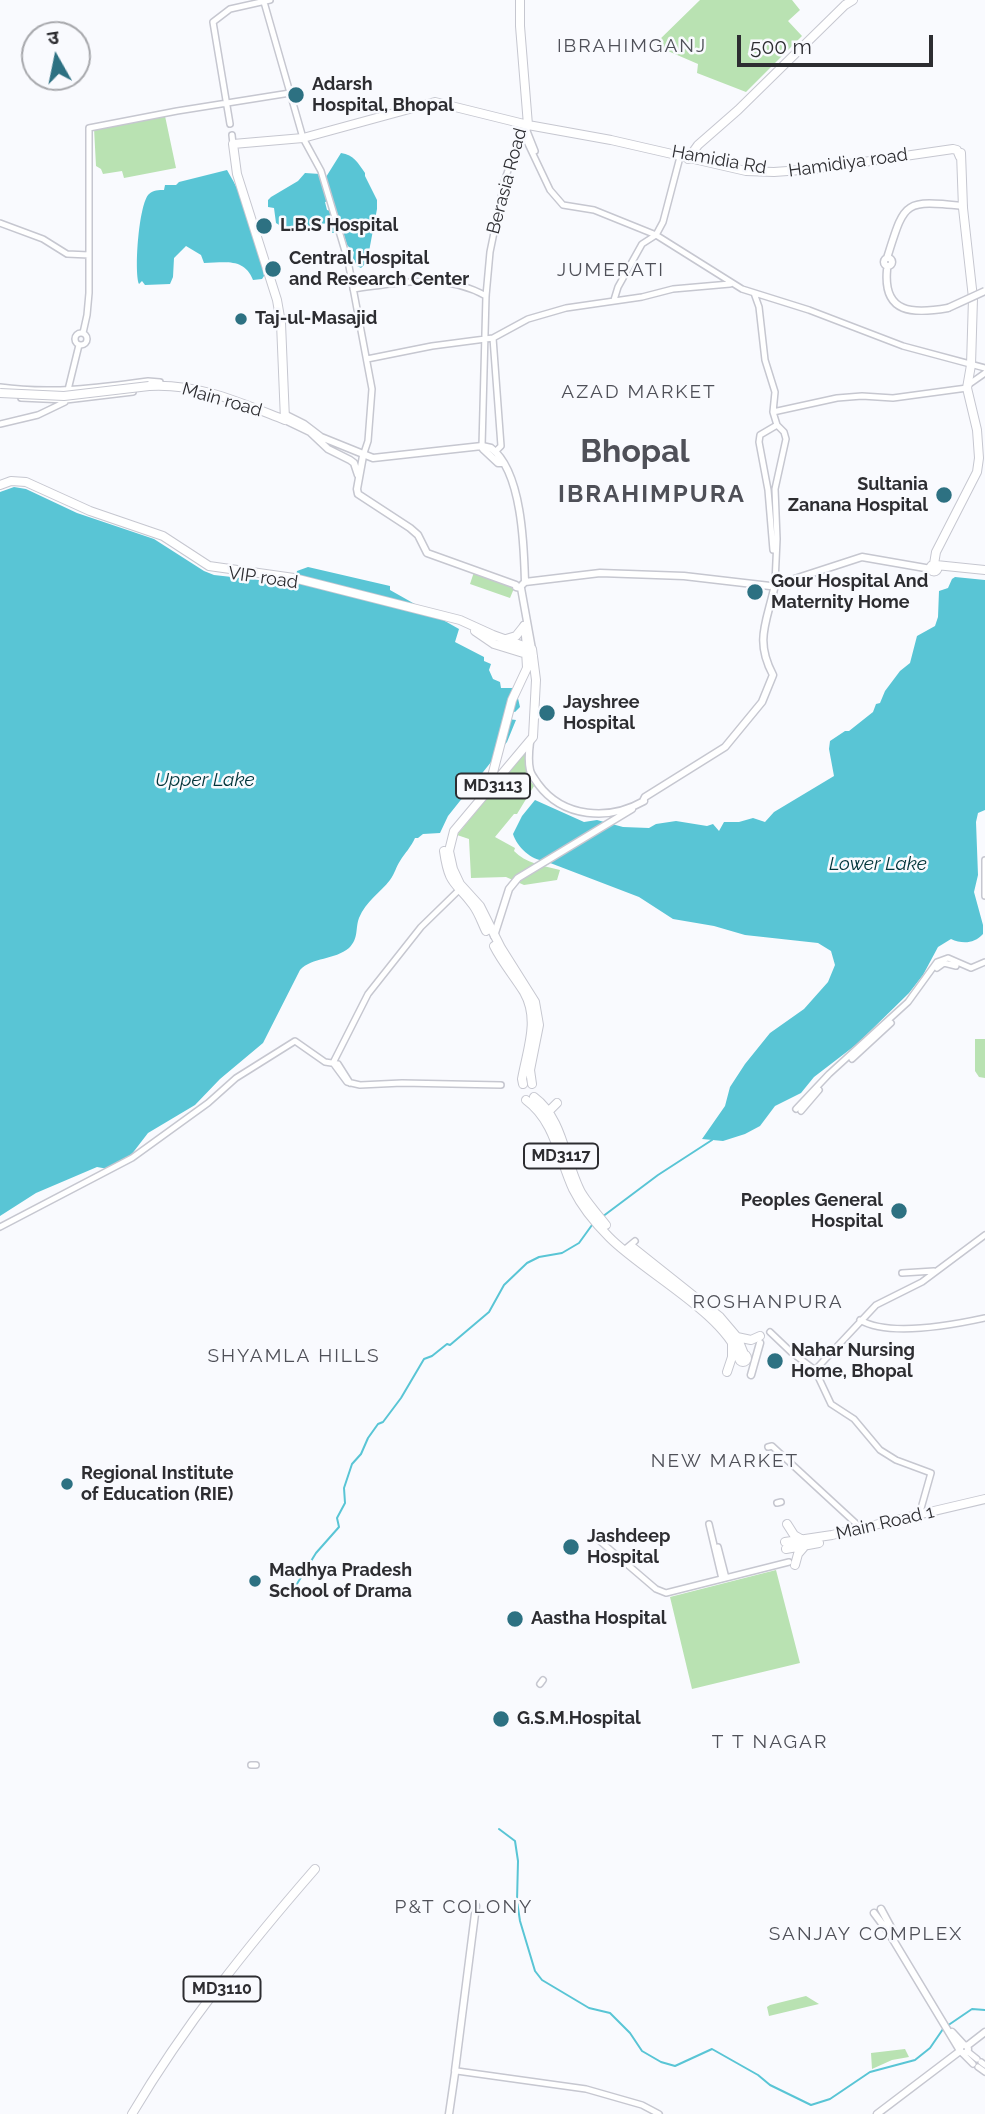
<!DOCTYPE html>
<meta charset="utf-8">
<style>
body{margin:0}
#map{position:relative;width:985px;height:2114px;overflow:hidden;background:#f9fafe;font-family:Raleway,"Noto Sans Devanagari",sans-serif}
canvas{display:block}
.north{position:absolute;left:21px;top:21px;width:70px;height:70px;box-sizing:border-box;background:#f9fafe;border:2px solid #a7a8ac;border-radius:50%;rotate:351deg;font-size:19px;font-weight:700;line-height:28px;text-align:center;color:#2d2d31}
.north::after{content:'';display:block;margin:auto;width:24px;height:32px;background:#2d7182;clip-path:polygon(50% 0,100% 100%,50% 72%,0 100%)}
.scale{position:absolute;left:737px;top:35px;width:196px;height:32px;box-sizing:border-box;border:4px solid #2d2d31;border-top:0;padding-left:9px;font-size:21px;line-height:24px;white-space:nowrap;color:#2d2d31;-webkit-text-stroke:5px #f9fafe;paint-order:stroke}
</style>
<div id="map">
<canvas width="985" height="2114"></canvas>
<div class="north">उ</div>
<div class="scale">500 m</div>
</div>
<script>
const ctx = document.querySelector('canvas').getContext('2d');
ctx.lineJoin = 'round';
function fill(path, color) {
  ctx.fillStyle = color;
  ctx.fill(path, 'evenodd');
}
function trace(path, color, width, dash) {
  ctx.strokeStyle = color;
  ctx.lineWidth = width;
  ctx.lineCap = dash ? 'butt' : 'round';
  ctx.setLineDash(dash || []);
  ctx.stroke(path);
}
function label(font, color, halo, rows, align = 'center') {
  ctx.font = font + ' Raleway,sans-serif';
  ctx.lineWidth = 5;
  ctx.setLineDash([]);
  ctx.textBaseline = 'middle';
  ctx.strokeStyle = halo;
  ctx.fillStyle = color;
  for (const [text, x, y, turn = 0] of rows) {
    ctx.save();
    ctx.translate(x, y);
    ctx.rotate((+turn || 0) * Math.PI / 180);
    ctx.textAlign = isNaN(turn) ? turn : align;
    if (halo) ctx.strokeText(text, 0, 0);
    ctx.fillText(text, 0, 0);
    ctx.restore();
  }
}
fill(new Path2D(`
 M700,0H792L800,10L788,21L802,36L746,92L697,73L698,64L654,45Z
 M165,116L176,168L124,178L122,171L103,174L101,169L96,166L94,128Z
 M474,572L515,586L510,598L470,584Z
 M525,752L528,777L534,786L517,814H514L495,837L515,848L514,851C525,863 544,866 560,870L557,880L524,885L506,877L471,878L469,839L457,835Z
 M975,1039H985V1078L979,1077L975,1071Z
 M776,1570L800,1663L692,1689L670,1597Z
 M806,1996L819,2004L769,2016L767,2007L770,2005Z
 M905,2049L909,2057L892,2060L872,2069L871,2053Z`), '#b9e2b2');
fill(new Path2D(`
 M341,153C354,155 358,163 365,173V176L377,200V209L367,262L361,268L357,266L353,258L354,252L347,245L326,177Z
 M227,170C246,201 258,240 264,276L262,279L253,280C244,257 224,263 204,263L201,255L186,246L174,258L173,277L170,284L145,285L142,281L139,284C134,270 139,203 149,194C153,190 159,190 164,190L165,185H176L179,182Z
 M305,173L320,174L329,201L325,202L327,210L331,211L336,229L334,233H332L328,224C319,222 315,228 309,232L300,231L292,233L276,223L274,208L268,207V200L271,197L298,181Z
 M14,487L26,489L77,513L154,539L204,571L214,575L294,584L297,571L308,567L390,586V590L459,629L455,642L484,657V661L491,664L489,670L493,679L500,682L501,688H512L517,694L520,707L515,712L512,711L508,719L516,720L507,742L448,816L440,833L423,834L418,838H415C411,847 405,853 400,861C396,867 395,873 390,880C380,893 366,901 359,918C355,929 359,938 349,948C335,960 312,957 300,970L263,1043L220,1079L195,1105L148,1133L128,1159L108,1169L97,1167L36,1193L0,1216V492Z
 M955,577L985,580V810L978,813L976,822L978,875L974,892L983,925V934C974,944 962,944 951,939L938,947L923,975L909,993L857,1044L814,1077L801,1093L775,1106L760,1126L745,1134L723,1141L702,1139L725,1106L730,1087L745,1064L770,1033L804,1009L828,982L835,965L831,951L818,943L745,935L714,926L673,919L639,897L545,861C531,860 517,847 513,834L522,816L535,800L584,822L597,820L623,827L649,828L656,824L676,821L707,826L713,824L719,831L724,822H739L753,818L765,822L774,812L834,776L829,749L830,741L845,731H849L873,712L876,704L880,703L885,691L900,671L910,663L917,636L935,626L938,617L939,591L948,588L952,579Z`), '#59c5d5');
trace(new Path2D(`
 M602,1217L658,1175L712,1140
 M295,1587L316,1553L339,1527L337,1518L345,1503L344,1488L352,1464L361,1454L368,1438L378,1424L383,1422L401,1398L424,1359L432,1356L447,1344L450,1345L489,1312L504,1285L527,1263L539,1257L562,1253L579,1243L592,1225
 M499,1829L515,1841L518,1861L517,1901L520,1921L535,1971L542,1980L589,2008L610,2013L630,2033L642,2051L661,2062L675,2066L712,2049L758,2075L770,2085L811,2105L830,2099L870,2072L915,2060L930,2048L943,2029
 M947,2026L972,2009L985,2010`), '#59c5d5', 2);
const tertiary = new Path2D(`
 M264,2L303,138L321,171L348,261L372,389L368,441L363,456
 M230,124L213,22L230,9L270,0
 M528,125L527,131L535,151
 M522,131L550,190L563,205L594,210L656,235L742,289L809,310L903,346L985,368
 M232,135L233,144
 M0,223L43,239L67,254L89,255
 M353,289C400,283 443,272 486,296
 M754,293L759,307L765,360L775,392L773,412L777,425L784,432L786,439L775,489L777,539L775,583
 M614,300L618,287L642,244L656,235L663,222L680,157
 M75 339a6 6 0 1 1 12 0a6 6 0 1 1-12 0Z
 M83,333L87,315L89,293V128L177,111L290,93
 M493,338L501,446L496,451
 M367,359L432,346L493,338L528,319L566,308L642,297L673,289L730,284
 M968,385L985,373
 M0,387C50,394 98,388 148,381L160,382
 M21,398L66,400L133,392
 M773,412L837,398L862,396L893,398L967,388
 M0,424L38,415L65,402L79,345
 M482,446L486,296L490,252L505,179L522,130
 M773,550L768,490L759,442L760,435L777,425
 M985,860V896
 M937,968L944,963L956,966
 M852,1059L891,1023
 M333,1063L368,994L421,927L460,889
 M333,1063L347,1082L360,1085L402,1083L501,1085
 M796,1109L829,1074L908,1002L937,962L948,958L971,968L985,962
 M801,1111L819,1090
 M0,1227L132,1158L208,1103L236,1078L295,1041L325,1062L338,1064L350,1083
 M624,1250L635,1241
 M902,1273L934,1271
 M860,1320C889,1337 953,1325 985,1318
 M770,1332L791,1352L815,1370L831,1404L854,1419L880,1450L896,1460L931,1473L918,1519
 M815,1370L876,1305L922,1282L985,1235
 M768,1447L772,1446L862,1529
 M777,1503L781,1502
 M709,1524L722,1579
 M594,1536L656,1589L666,1593L789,1562
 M718,1547L726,1578
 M540,1684L543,1680
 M251,1765H256
 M967,2051L977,2059
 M963,2054L973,2064
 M981,2062L985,2065
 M978,2067L985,2072
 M457,2071L586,2089L642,2105L659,2114`);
const secondary = new Path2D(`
 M884 262a4 4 0 1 1 8 0a4 4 0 1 1-8 0Z
 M887,258C905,201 903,200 963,206
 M887,270C883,314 913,314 948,308
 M286,415L304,424L321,437L373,458L482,446L491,448C522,471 524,546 525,582
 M285,420L310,432L328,449L350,460L354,463L358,475
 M483,449L498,463H503
 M363,456L357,489L358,494L410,528L418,535L427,553L516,585
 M522,585L525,582L600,573L684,576L770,586
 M776,585L862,557L931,569
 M516,587L521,588L532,649
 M524,625L526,647
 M530,742C529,750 528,762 530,770C531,775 535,779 538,784C563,818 609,821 644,801
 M643,801L645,797L725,747L762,702L773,675C755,641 766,624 774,589
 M494,936L509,889L518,878L632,809
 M751,1375L760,1343
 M881,1909L895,1935
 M874,1913L889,1933L959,2049
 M952,2032L964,2045
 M960 2049a4 4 0 1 1 8 0a4 4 0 1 1-8 0Z
 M967,2046L985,2032
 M455,2071L476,1906
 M449,2114L455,2073
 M877,2114L960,2051`);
const primary = new Path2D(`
 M520,0V26L528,125
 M688,159L698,145L738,110L845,5L853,0
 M149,386C198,383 241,403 285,420L281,323L277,300L237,174L233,144L303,138L435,102L528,125L611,140L746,171L774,172L815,169L953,149L957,150L960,157
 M0,485L11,481L26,482L90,511L163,536L209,566L294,578L460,620L493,635L532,649L536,680L533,737L454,831L449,851L453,869L460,884L480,906L501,948L535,1002L539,1025L530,1070L532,1084
 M934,564L936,552L977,472L979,458L977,430L967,388L971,365L973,298L963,208L961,153
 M930.5 568a3.5 3.5 0 1 1 7 0a3.5 3.5 0 1 1-7 0Z
 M936,565L985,570
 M475,631L494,644L533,656
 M506,639L516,636L524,626
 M486,786L491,780L512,700L527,668L526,650
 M444,851C449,886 455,881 473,905C479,913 482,923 486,931
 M494,946C502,962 514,976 524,992C540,1020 527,1050 522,1079L523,1084
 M534,1097C564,1119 565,1164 582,1194C589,1205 598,1215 606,1225
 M526,1100C555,1121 559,1159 573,1189C582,1207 595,1223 609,1237C642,1271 725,1314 739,1357
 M548,1112L557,1103
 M632,1247L720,1317L737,1337L744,1354
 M737,1337L751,1340L760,1336
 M739 1358a4 4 0 1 1 8 0a4 4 0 1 1-8 0Z
 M727,1372L732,1357V1344
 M787,1524L794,1535L801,1539
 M785,1542L832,1535L985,1499
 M786,1549L819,1543
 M795,1565L798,1554L804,1547
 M132,2114C184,2026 248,1946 315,1869`);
trace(tertiary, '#c6c7d0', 8);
trace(secondary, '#c6c7d0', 9);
trace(primary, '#c6c7d0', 10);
trace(tertiary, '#fff', 5);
trace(secondary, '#fff', 6);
trace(primary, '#fff', 8);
const secondaryBridge = new Path2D(`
 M948,308L985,291`);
const primaryBridge = new Path2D(`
 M0,393L64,396L149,386`);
trace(secondaryBridge, '#c6c7d0', 9, []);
trace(primaryBridge, '#c6c7d0', 10, []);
trace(secondaryBridge, '#fff', 6);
trace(primaryBridge, '#fff', 8);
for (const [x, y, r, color] of [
 [296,95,9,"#2d7182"],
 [264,226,9,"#2d7182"],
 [273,269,9,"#2d7182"],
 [241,319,7,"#2d7182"],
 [944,495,9,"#2d7182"],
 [755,592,9,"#2d7182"],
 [547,713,9,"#2d7182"],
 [899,1211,9,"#2d7182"],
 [775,1361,9,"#2d7182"],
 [67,1484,7,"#2d7182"],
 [571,1547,9,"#2d7182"],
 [255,1581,7,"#2d7182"],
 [515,1619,9,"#2d7182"],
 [501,1719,9,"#2d7182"]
]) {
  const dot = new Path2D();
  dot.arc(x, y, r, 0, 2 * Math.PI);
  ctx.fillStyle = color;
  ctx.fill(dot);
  trace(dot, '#f9fafe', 2.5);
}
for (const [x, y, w] of [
 [493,786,74],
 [561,1156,74],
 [222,1989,77]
]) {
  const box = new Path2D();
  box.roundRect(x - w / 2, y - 12.5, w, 25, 5);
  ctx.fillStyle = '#f9fafe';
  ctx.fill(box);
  trace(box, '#2d2d31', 2);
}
label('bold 16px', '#2d2d31', null, [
 ["MD3113",493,786],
 ["MD3117",561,1156],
 ["MD3110",222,1989]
]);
label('bold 18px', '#2d2d31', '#f9fafe', [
 ["Adarsh",312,85],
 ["Hospital, Bhopal",312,106],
 ["L.B.S Hospital",280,226],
 ["Central Hospital",289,259],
 ["and Research Center",289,280],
 ["Taj-ul-Masajid",255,319],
 ["Sultania",928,485,"right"],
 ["Zanana Hospital",928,506,"right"],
 ["Gour Hospital And",771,582],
 ["Maternity Home",771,603],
 ["Jayshree",563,703],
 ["Hospital",563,724],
 ["Peoples General",883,1201,"right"],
 ["Hospital",883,1222,"right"],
 ["Nahar Nursing",791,1351],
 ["Home, Bhopal",791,1372],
 ["Regional Institute",81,1474],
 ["of Education (RIE)",81,1495],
 ["Jashdeep",587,1537],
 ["Hospital",587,1558],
 ["Madhya Pradesh",269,1571],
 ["School of Drama",269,1592],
 ["Aastha Hospital",531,1619],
 ["G.S.M.Hospital",517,1719]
], 'left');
label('18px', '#2d2d31', '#f9fafe', [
 ["Hamidia Rd",719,160,10],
 ["Hamidiya road",848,163,-8],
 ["Berasia Road",507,181,-75],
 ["Main road",222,400,16],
 ["VIP road",263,578,8],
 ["Main Road 1",885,1523,-13]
]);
ctx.letterSpacing = '2px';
label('19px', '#4f5058', '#f9fafe', [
 ["IBRAHIMGANJ",632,46],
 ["JUMERATI",611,270],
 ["AZAD MARKET",639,392],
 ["ROSHANPURA",768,1302],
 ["SHYAMLA HILLS",294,1356],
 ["NEW MARKET",725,1461],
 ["T T NAGAR",770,1742],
 ["P&T COLONY",464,1907],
 ["SANJAY COMPLEX",866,1934]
]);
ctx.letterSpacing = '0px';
label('italic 19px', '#00343a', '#f9fafe', [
 ["Upper Lake",205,780],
 ["Lower Lake",878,864]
]);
ctx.letterSpacing = '2px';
label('bold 24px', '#4f5058', '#f9fafe', [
 ["IBRAHIMPURA",652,495]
]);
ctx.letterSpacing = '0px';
label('bold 32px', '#4f5058', '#f9fafe', [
 ["Bhopal",635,452]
]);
</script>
